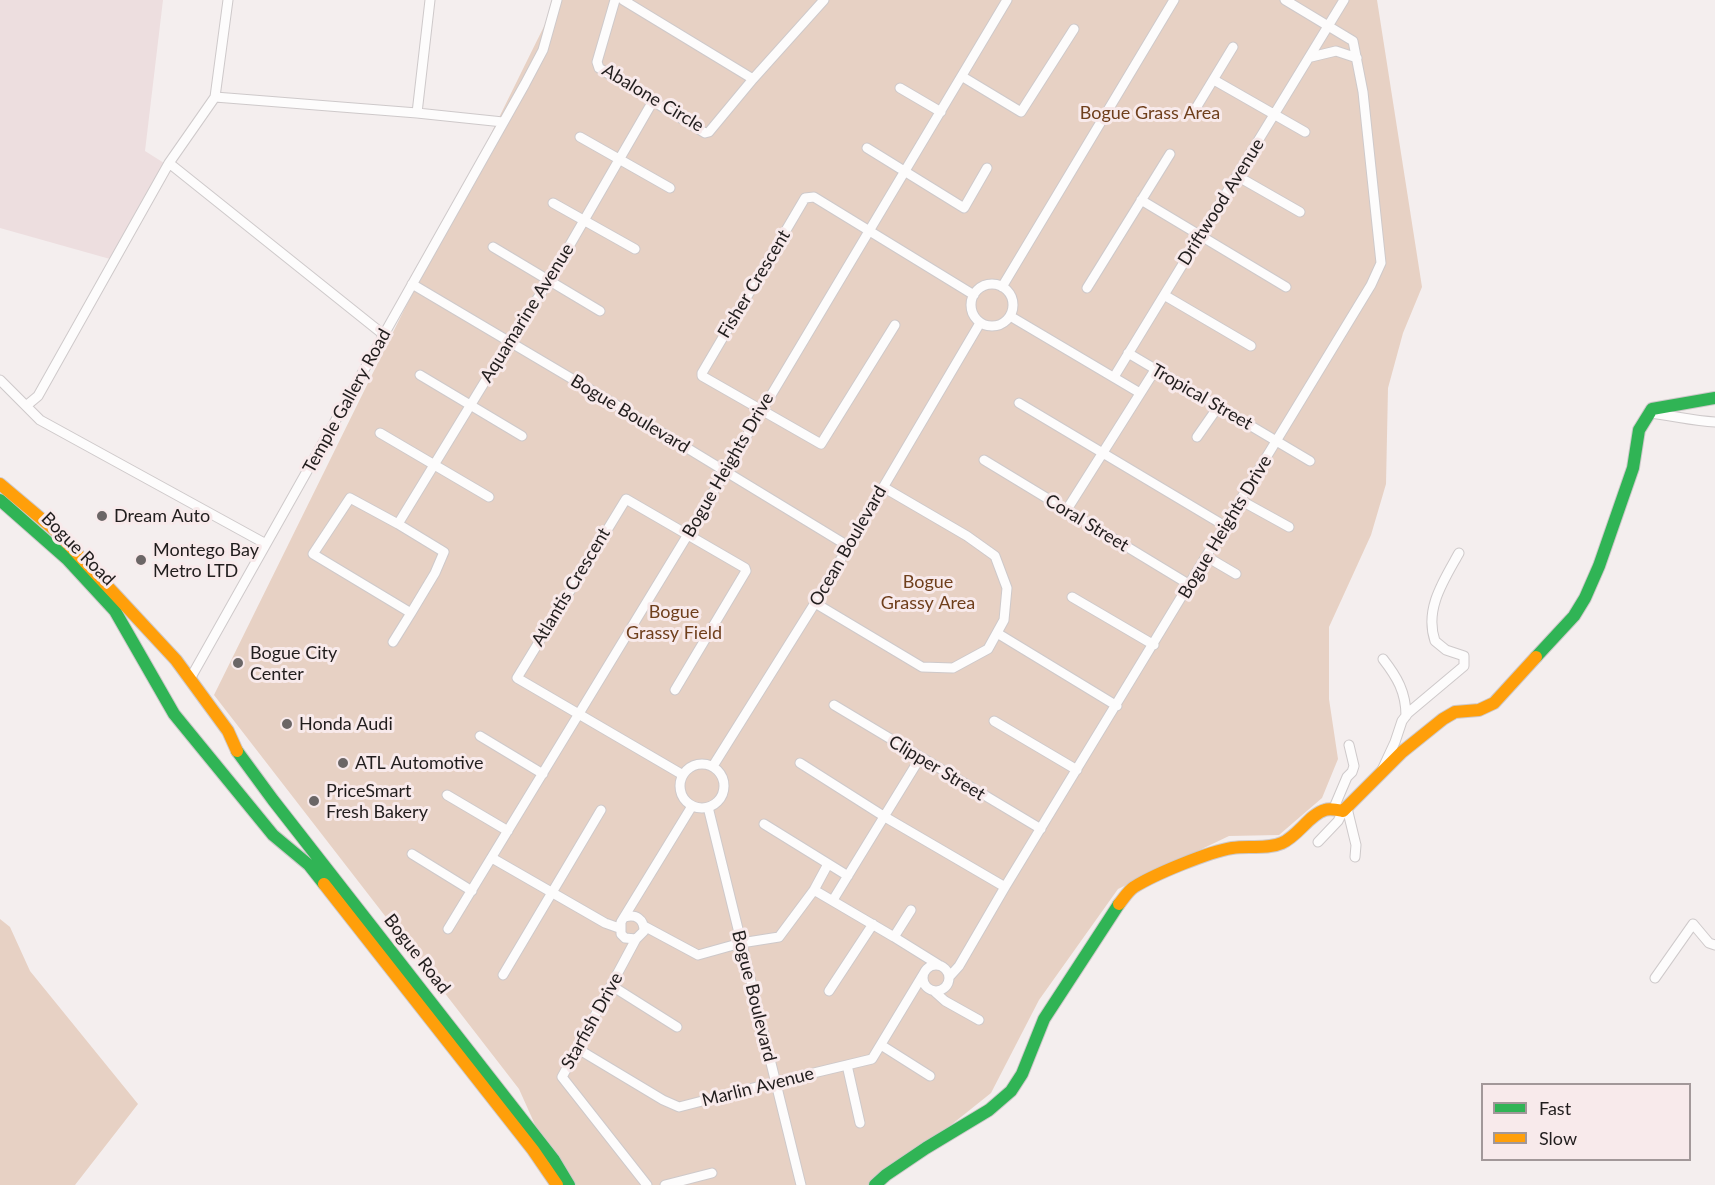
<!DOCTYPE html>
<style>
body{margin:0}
#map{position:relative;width:1715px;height:1185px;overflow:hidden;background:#f4eeee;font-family:Lato,sans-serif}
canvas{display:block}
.legend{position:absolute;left:1481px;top:1083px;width:210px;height:78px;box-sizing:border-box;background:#f8eaeb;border:2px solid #a29899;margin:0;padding:8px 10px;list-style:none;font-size:18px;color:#211d1d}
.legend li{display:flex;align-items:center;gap:12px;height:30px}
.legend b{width:30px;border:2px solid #a29899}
</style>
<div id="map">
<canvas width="1715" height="1185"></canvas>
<ul class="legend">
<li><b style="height:8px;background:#30b455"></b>Fast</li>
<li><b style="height:8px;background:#ff9f0a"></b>Slow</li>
</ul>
</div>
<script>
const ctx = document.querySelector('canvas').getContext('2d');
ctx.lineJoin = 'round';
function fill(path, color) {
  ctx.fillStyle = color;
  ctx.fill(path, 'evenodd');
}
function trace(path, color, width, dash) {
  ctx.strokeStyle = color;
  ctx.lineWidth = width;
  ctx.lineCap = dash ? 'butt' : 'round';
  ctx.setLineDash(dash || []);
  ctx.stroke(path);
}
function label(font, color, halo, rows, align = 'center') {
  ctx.font = font + ' Lato,sans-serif';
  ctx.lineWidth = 6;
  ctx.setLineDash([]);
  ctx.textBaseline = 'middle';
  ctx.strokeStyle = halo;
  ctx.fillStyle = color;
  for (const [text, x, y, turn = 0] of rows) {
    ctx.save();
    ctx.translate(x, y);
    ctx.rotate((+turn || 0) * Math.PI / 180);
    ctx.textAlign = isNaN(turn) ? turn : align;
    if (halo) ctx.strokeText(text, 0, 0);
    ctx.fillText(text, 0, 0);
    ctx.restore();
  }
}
fill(new Path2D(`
 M0,0H163L145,151L164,163L110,259L0,228Z`), '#eddedf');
fill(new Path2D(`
 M557,0H1377L1422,287L1403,333L1388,388L1386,484L1371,535L1329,627V699L1338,759L1322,798L1279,835L1229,836L1118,889L1039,1000L991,1093L876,1185H562L519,1089L214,695Z
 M0,919L10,927L30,971L138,1104L75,1185H0Z`), '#e7d1c4');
const street = new Path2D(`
 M615,0L597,62L599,68L705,133L709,132L753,79L824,0
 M623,0L753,79
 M1311,57L1336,51L1357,58
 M963,77L1021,112L1074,29
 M1214,80L1305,132
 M900,88L941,112
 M215,97L417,113L503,122
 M417,113L430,0
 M1193,113L1233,47
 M580,137L670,188
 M867,148L964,208L987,168
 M169,163L384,335
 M1237,176L1300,212
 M1141,200L1286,287
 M553,203L635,249
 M493,247L600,311
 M971 305a21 21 0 1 1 42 0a21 21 0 1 1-42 0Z
 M412,284L623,409L848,546
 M1002,287L1174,0
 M1087,288L1170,154
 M1164,295L1251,346
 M1010,316L1140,393
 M895,325L821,444L702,376V373L805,198L814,197L974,295
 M1128,353L1310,461
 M420,375L522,436
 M1114,377L1344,0
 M0,380L40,420L266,544
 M1019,403L1225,526
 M26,406L38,396L169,163L215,97L228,0
 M1648,413C1671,415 1692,421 1715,422
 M380,433L489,497
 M1197,437L1218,407
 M984,460L1190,585
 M350,498L398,524L444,552L435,573L411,613L313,554Z
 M1240,500L1289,527
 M1066,511L1155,370
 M398,524L509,342L549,281L653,101
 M1207,557L1236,574
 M1072,597L1154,645
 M815,603L922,667L953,668L988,649L1004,620L1007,588L995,556L967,536L883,487
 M997,633L1117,706
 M393,642L411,613
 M1383,659C1397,677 1406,692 1406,716
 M190,679L525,84L543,50L557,0
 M675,690L746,571L745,568L626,499L517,678L683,775
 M834,705L1041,829
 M994,721L1077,770
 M480,736L543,774
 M800,763L885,817L1005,887
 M680 786a22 22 0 1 1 44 0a22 22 0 1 1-44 0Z
 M713,766L815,603L980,323
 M1382,770L1395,742L1402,721L1408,713L1464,666V656L1446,650L1435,641C1424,609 1444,580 1459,553
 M447,795L508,831
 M708,807L801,1185
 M1347,808L1356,845L1355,857
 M1333,810L1347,777L1352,772L1354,766L1349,745
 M764,824L848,876
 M1318,842L1338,821L1343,811
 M412,854L472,891
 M492,858L605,923L619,928
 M814,890L894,937L939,965
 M833,900L920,758
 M625,917C636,914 644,919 644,931L636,939L625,938L621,934V922L692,806
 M644,926L698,955L741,943L779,937L814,890L828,864
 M448,929L687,536L1007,0
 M894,937L911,910
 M636,939L562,1077L647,1185
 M923 978a13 13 0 1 1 26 0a13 13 0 1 1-26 0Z
 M503,975L601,810
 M950,976L959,966L1005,887L1371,285L1381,263L1363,92L1353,41L1285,0
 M1655,978L1693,924L1709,943L1715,945
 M612,986L677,1027
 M829,991L873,924
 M935,992L945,1001L979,1020
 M881,1045L930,1076
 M578,1049L663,1100L679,1107L776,1082L872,1059L924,973
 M847,1065L860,1123
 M665,1185L712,1173`);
const fast = new Path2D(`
 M0,500L67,559L115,611L174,714L273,835L309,865L324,884
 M1536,657L1574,616L1585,598L1599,566L1633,468L1639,430L1652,409L1715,398
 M237,751L273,800L554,1160L569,1185
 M875,1185L886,1175L926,1148L989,1110L1011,1091L1022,1074L1044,1019L1119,904`);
const slow = new Path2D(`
 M0,484L57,532L176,660L228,731L237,751
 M324,884L533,1150L557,1185
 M1119,904C1124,898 1128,891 1134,887C1155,874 1208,852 1232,848C1249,845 1266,850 1282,843C1298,836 1310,814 1325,810C1330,808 1338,810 1343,811L1402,752L1443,719L1455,712L1479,710L1494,703L1536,657`);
trace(street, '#cec9ca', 11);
trace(fast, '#cec9ca', 14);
trace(slow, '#cec9ca', 14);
trace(street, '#fdfcfc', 9);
trace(fast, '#30b455', 12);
trace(slow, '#ff9f0a', 12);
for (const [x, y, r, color] of [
 [102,516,6,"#6b6666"],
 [141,560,6,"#6b6666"],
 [238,663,6,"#6b6666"],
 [287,724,6,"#6b6666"],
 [343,763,6,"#6b6666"],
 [314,801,6,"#6b6666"]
]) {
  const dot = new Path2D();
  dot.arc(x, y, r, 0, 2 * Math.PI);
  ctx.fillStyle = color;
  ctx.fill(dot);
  trace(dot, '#f8eaeb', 2);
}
label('18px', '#211d1d', '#f8eaeb', [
 ["Abalone Circle",653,98,31],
 ["Driftwood Avenue",1221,202,-58],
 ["Fisher Crescent",754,284,-59],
 ["Aquamarine Avenue",527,313,-58],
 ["Tropical Street",1202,397,30],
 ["Temple Gallery Road",347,401,-61],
 ["Bogue Boulevard",630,414,31],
 ["Bogue Heights Drive",728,465,-60],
 ["Coral Street",1087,523,31],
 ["Bogue Heights Drive",1225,527,-59],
 ["Ocean Boulevard",848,546,-60],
 ["Bogue Road",78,549,45],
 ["Atlantis Crescent",571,587,-59],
 ["Clipper Street",937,768,31],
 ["Bogue Road",417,954,52],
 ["Bogue Boulevard",754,996,76],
 ["Starfish Drive",592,1021,-61],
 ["Marlin Avenue",758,1087,-14]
]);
label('18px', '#6f3f1c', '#f8eaeb', [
 ["Bogue Grass Area",1150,113],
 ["Bogue",928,582],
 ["Grassy Area",928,603],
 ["Bogue",674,612],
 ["Grassy Field",674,633]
]);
label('18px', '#211d1d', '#f8eaeb', [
 ["Dream Auto",114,516],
 ["Montego Bay",153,550],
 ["Metro LTD",153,571],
 ["Bogue City",250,653],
 ["Center",250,674],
 ["Honda Audi",299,724],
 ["ATL Automotive",355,763],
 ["PriceSmart",326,791],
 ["Fresh Bakery",326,812]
], 'left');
</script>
